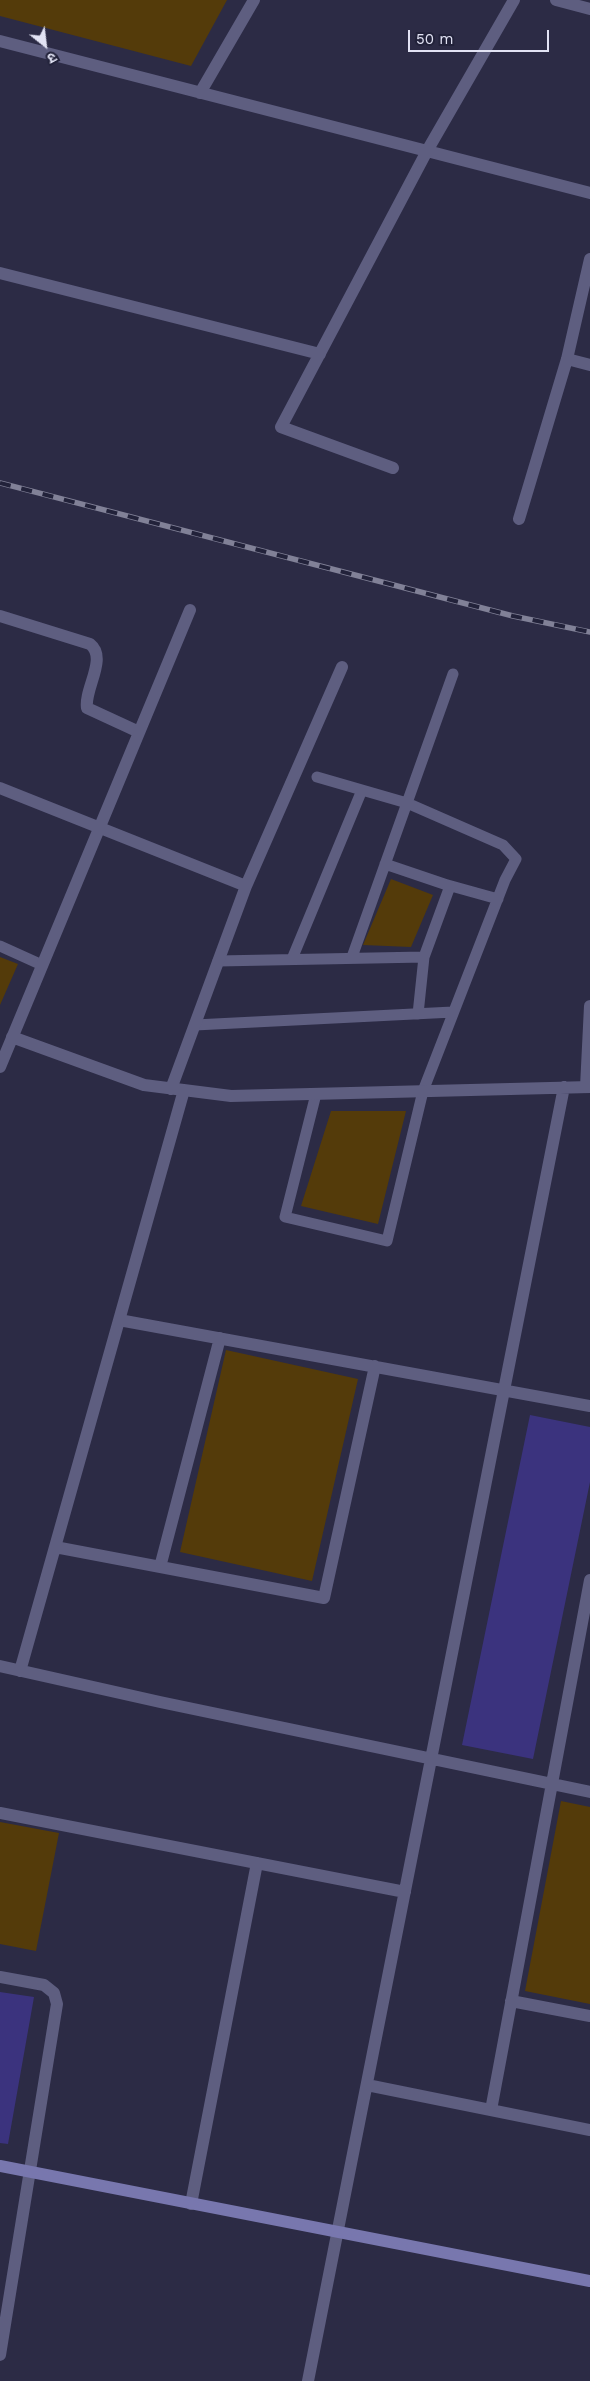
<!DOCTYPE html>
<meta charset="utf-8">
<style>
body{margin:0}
#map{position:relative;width:590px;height:2381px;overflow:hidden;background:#2c2b45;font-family:"Work Sans","Noto Sans Devanagari",sans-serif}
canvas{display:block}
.north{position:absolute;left:20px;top:20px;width:50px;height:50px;-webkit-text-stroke:4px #22223a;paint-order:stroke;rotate:151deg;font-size:14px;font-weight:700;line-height:20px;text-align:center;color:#e2e3f4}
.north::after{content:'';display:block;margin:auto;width:18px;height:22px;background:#e2e3f4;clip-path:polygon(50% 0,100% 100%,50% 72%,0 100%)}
.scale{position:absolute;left:408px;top:30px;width:141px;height:22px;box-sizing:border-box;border:2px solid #e2e3f4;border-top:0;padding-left:6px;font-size:15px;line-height:18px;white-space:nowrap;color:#e2e3f4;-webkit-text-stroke:4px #22223a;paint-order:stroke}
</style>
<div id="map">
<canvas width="590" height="2381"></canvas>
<div class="north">उ</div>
<div class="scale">50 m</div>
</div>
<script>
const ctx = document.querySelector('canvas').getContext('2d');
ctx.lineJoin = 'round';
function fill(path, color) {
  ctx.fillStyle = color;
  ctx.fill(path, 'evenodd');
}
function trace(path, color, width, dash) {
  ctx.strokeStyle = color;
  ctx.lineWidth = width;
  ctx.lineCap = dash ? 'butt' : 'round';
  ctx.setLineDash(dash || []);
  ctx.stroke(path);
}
fill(new Path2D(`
 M0,0H227L191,66L0,16Z
 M391,879L433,895L411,947L363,945Z
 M0,957L18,964L0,1005Z
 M331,1111H406L378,1224L301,1206Z
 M226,1350L358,1379L312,1581L180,1552Z
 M561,1801L590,1807V2004L525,1991Z
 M0,1822L59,1833L36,1951L0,1944Z`), '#543b0a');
fill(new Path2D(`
 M530,1415L590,1427V1482L533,1759L462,1745Z
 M0,1992L34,1997L8,2144L0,2143Z`), '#3b337e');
trace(new Path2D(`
 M385,864L450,886L424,957L418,1014
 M444,884L498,899
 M0,946L42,965
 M352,957L453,674
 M292,959L362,790
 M218,961L424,957
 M195,1025L453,1012
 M316,1094L285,1217L387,1241L423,1091L505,880L516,859L503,845L407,803L317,777`), '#5e5e80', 11);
trace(new Path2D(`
 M556,0L590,9
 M0,41L590,193
 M200,93L254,0
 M0,273L320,354
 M567,359L590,365
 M393,468L281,427L427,151L514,0
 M519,519L567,359L590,259
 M0,616L90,644C108,658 84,689 87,708L139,732
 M0,788L246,886
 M12,1037L144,1085L231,1096L590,1087
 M0,1067L190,610
 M586,1087L590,1006
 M171,1089L246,886L342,667
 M119,1320L590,1406
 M55,1547L324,1598L375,1366
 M160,1567L220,1338
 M0,1666L160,1702L590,1792
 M20,1671L184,1090
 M0,1813L405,1892
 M0,1977L44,1985L54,1993L57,2004L0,2355
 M511,2001L590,2016
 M367,2085L590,2130
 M491,2110L590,1580
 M191,2204L257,1863
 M308,2381L564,1087`), '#5e5e80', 12);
trace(new Path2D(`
 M0,2166L590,2281`), '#7877ae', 12);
const rail = new Path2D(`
 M0,483L513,616L590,632`);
trace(rail, '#818197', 5.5);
trace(rail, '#22223a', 4, [11]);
</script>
